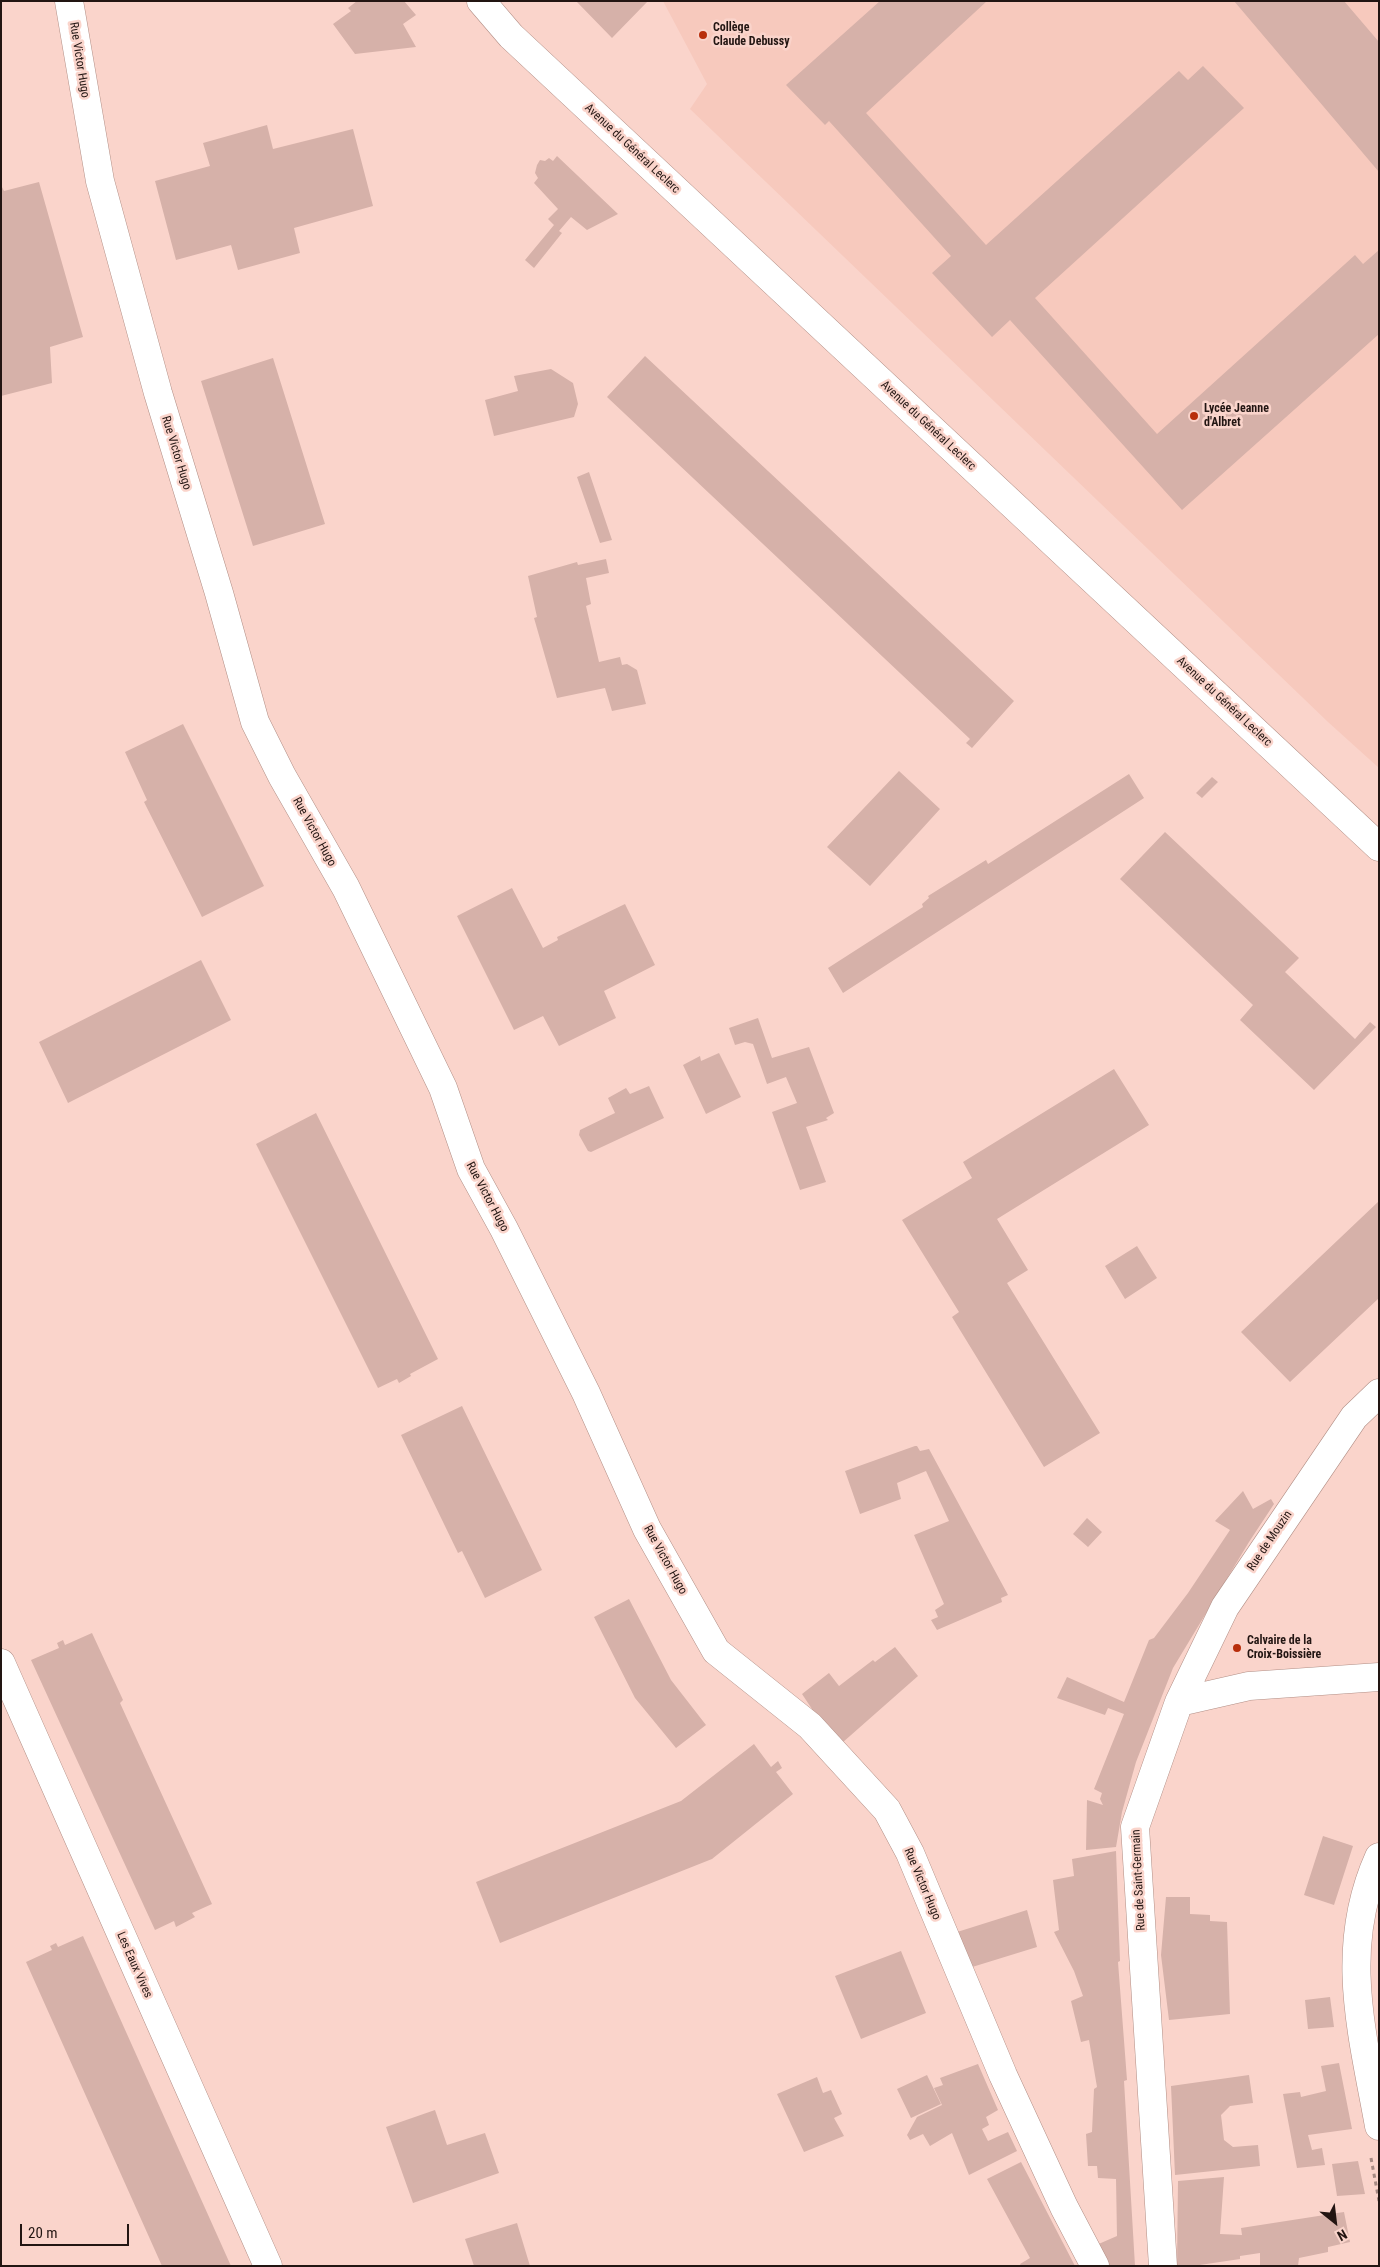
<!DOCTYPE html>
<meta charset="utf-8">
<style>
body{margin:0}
#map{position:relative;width:1380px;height:2267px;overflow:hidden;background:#fad4cb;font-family:"Roboto Condensed",sans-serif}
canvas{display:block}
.frame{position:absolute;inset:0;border:2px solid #221512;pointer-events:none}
.north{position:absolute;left:1310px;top:2197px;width:50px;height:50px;-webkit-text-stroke:4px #fad4cb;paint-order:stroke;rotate:151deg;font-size:14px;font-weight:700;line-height:20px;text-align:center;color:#221512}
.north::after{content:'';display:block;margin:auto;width:18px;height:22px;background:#221512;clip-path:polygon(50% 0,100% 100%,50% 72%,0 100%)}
.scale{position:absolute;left:20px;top:2224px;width:109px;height:22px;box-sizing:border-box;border:2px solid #221512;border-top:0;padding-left:6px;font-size:15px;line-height:18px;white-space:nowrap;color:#221512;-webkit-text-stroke:4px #fad4cb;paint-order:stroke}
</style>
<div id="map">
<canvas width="1380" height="2267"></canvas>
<div class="frame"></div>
<div class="north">N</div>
<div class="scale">20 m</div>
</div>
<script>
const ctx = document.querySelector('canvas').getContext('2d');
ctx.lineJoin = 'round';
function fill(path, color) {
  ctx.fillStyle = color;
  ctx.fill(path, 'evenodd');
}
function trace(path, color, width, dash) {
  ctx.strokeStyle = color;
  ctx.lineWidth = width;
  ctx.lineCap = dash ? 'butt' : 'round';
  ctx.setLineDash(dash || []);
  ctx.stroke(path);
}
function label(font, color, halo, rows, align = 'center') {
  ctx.font = font + ' "Roboto Condensed",sans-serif';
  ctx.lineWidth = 5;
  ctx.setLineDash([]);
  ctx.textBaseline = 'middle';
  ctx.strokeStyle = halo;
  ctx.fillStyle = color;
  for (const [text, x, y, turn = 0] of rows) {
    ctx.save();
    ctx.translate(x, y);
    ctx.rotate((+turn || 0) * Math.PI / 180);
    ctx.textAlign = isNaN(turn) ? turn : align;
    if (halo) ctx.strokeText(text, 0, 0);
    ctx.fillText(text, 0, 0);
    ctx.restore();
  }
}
fill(new Path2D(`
 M663,1H1379V768L1328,722L690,109L707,84Z`), '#f7c9bd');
fill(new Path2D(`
 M357,1H404L416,15L403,24L416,47L355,54L333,24L351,11L348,8Z
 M576,1H648L612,38Z
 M880,1H987L866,113L986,245L1179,71L1188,80L1203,66L1244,108L1035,298L1157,434L1355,255L1363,264L1379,250V334L1182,510L1010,320L992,337L932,273L951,256L829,121L825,125L786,85Z
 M1234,1H1344L1379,42V172Z
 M267,125L273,149L353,129L373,206L294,228L300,253L238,270L231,245L176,260L155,181L210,166L203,143Z
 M557,156L618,214L587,230L571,217L559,231L562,233L534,268L525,260L554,225L548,219L558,209L534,183L538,178L535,173L537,165L540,160L545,161L549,158L553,161Z
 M39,182L83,337L50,347L52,383L1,396V185L4,191Z
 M645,356L1014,701L972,748L966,743L970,739L607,397Z
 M273,358L325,524L253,546L201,381Z
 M551,369L573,383L578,404L574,417L494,436L485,400L518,391L514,376Z
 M589,472L612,540L600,543L577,477Z
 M606,559L609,573L586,578L591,604L586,606L599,662L620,657L622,665L627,664L637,670L646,704L612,711L605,688L557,698L534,618L537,617L528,576L577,562L578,565Z
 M183,724L264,886L202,917L144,802L147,800L125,752Z
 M899,771L940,809L870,886L827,847Z
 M1129,774L1144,798L843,993L828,968L923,907L922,904L929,898L928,896L986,860L988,864Z
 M1212,777L1218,782L1202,798L1196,793Z
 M1165,832L1299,958L1285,972L1355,1039L1370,1022L1376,1027L1314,1090L1240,1020L1253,1005L1120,879Z
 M512,888L543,948L558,940L557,937L625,904L655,965L604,991L616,1018L559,1046L543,1016L514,1030L457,916Z
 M201,960L231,1020L68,1103L39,1042Z
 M758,1018L772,1058L809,1047L834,1113L826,1118L828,1120L806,1127L826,1182L800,1190L772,1112L797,1103L786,1077L767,1084L753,1044L745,1042L735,1045L729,1028Z
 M719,1053L741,1097L706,1114L683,1065L700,1056L701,1061Z
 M1114,1069L1149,1125L997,1219L1028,1270L1007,1283L1100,1433L1044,1467L952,1317L959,1312L902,1220L972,1178L963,1162Z
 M649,1086L664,1118L591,1152L588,1151L579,1135L580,1130L615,1113L608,1098L626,1088L630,1094Z
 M316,1113L438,1359L410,1374L411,1376L399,1383L397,1379L378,1388L256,1144Z
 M1379,1201V1298L1290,1382L1241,1332Z
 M1137,1246L1157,1278L1125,1299L1105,1266Z
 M462,1406L542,1570L485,1598L462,1551L458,1553L401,1435Z
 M915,1446H917L920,1451L929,1449L1008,1595L1001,1598L1002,1602L937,1630L931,1620L938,1617L935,1610L944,1604L914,1535L949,1521L926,1471L897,1483L901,1499L860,1514L845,1471Z
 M1243,1491L1253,1509L1271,1499L1274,1504L1249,1542L1173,1668L1136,1762L1122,1812L1116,1847L1086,1850L1087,1800L1103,1805L1100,1799L1102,1793L1094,1789L1124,1714L1108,1708L1105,1715L1057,1698L1067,1677L1124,1702L1149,1640L1154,1638L1188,1593L1230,1530L1215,1521Z
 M1087,1518L1102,1532L1088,1547L1073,1534Z
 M629,1599L671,1680L706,1725L676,1748L635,1698L594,1617Z
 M92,1633L123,1700L120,1703L212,1904L192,1913L195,1917L176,1927L174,1921L155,1930L31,1660L59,1648L57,1643L63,1640L65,1645Z
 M895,1647L918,1676L842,1743L806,1715L812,1709L802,1694L829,1673L839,1686L873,1660L875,1662Z
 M754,1744L771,1767L778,1761L782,1768L776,1772L793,1794L712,1859L500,1943L476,1882L681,1801Z
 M1323,1836L1353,1846L1334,1905L1304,1895Z
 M1116,1851L1120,1961L1118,1962L1127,2080L1124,2081L1135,2266H1104L1094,2246L1117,2236L1116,2179L1098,2178L1097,2166H1088L1086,2134L1092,2132L1094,2089L1097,2087L1089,2040L1081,2042L1071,2001L1083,1996L1074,1971L1054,1932L1059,1930L1053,1880L1074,1876L1072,1859Z
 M1166,1897H1190V1914L1210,1915V1921L1227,1922L1230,2014L1169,2020L1161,1955Z
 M1027,1910L1037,1947L969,1968L954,1933Z
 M83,1936L231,2266H162L26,1962L52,1950L50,1946L56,1943L58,1947Z
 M901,1951L926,2013L861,2039L835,1976Z
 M1330,1997L1334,2027L1308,2029L1305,2000Z
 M1339,2063L1352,2129L1308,2135L1312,2150L1322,2148L1325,2165L1297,2168L1283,2094L1300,2092L1301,2097L1326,2091L1321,2066Z
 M978,2064L998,2110L986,2117L989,2125L982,2129L988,2141L1008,2132L1017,2151L969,2175L952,2133L930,2146L923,2134L910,2140L907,2135L917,2117L942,2105L934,2088L943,2085L940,2078Z
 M927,2075L941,2104L911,2118L897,2089Z
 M1249,2075L1253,2103L1230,2106L1221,2115L1224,2140L1233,2147L1258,2145L1260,2166L1175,2175L1171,2086Z
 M817,2077L823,2093L831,2090L842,2114L834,2118L844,2136L804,2152L777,2094Z
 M435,2110L447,2145L485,2133L499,2173L413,2203L386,2127Z
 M1358,2161L1365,2194L1337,2196L1332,2164Z
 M1021,2162L1062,2241L1075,2266H1021L1020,2264L1030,2258L987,2179Z
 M1224,2177L1220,2234L1242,2235L1241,2228L1344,2212L1350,2242L1328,2247V2252L1299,2258L1298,2266H1260V2253L1240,2256V2259L1193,2266H1177L1178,2181Z
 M517,2223L530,2266H474L465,2239Z`), '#d6b1a9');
const minor = new Path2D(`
 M69,1L100,181L158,393L219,593L255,722L282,776L346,888L443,1088L471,1169L504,1229L586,1393L647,1529L716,1651L810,1726L887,1810L910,1853L1003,2075L1064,2207L1095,2266
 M1,1663L268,2266
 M1179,1702L1249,1686L1379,1677
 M1163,2266L1135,1827L1179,1702L1225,1607L1354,1417L1379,1393`);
const secondary = new Path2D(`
 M481,1L511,36L1379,847
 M1379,1857C1338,1948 1362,2032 1379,2126`);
trace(minor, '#b18e85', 29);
trace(secondary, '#b18e85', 29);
trace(new Path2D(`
 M1371,2158L1379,2201`), '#a78b84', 3, [4, 4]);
trace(minor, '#fff', 28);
trace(secondary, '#fff', 28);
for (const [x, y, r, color] of [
 [703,35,5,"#b82e0b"],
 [1194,416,5,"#b82e0b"],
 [1237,1648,5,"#b82e0b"]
]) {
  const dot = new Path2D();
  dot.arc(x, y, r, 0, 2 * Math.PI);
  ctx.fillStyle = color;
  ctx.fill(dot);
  trace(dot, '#fad4cb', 2);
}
label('bold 12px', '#221512', '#fad4cb', [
 ["Collège",713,28],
 ["Claude Debussy",713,42],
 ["Lycée Jeanne",1204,409],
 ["d'Albret",1204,423],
 ["Calvaire de la",1247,1641],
 ["Croix-Boissière",1247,1655]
], 'left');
label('12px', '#221512', '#fad4cb', [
 ["Rue Victor Hugo",79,60,81],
 ["Avenue du Général Leclerc",632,149,43],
 ["Avenue du Général Leclerc",928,426,43],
 ["Rue Victor Hugo",176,453,73],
 ["Avenue du Général Leclerc",1224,702,43],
 ["Rue Victor Hugo",314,832,61],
 ["Rue Victor Hugo",487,1197,62],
 ["Rue de Mouzin",1270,1541,-56],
 ["Rue Victor Hugo",665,1560,61],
 ["Rue de Saint-Germain",1139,1880,-93],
 ["Rue Victor Hugo",922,1884,67],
 ["Les Eaux Vives",134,1965,66]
]);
</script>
